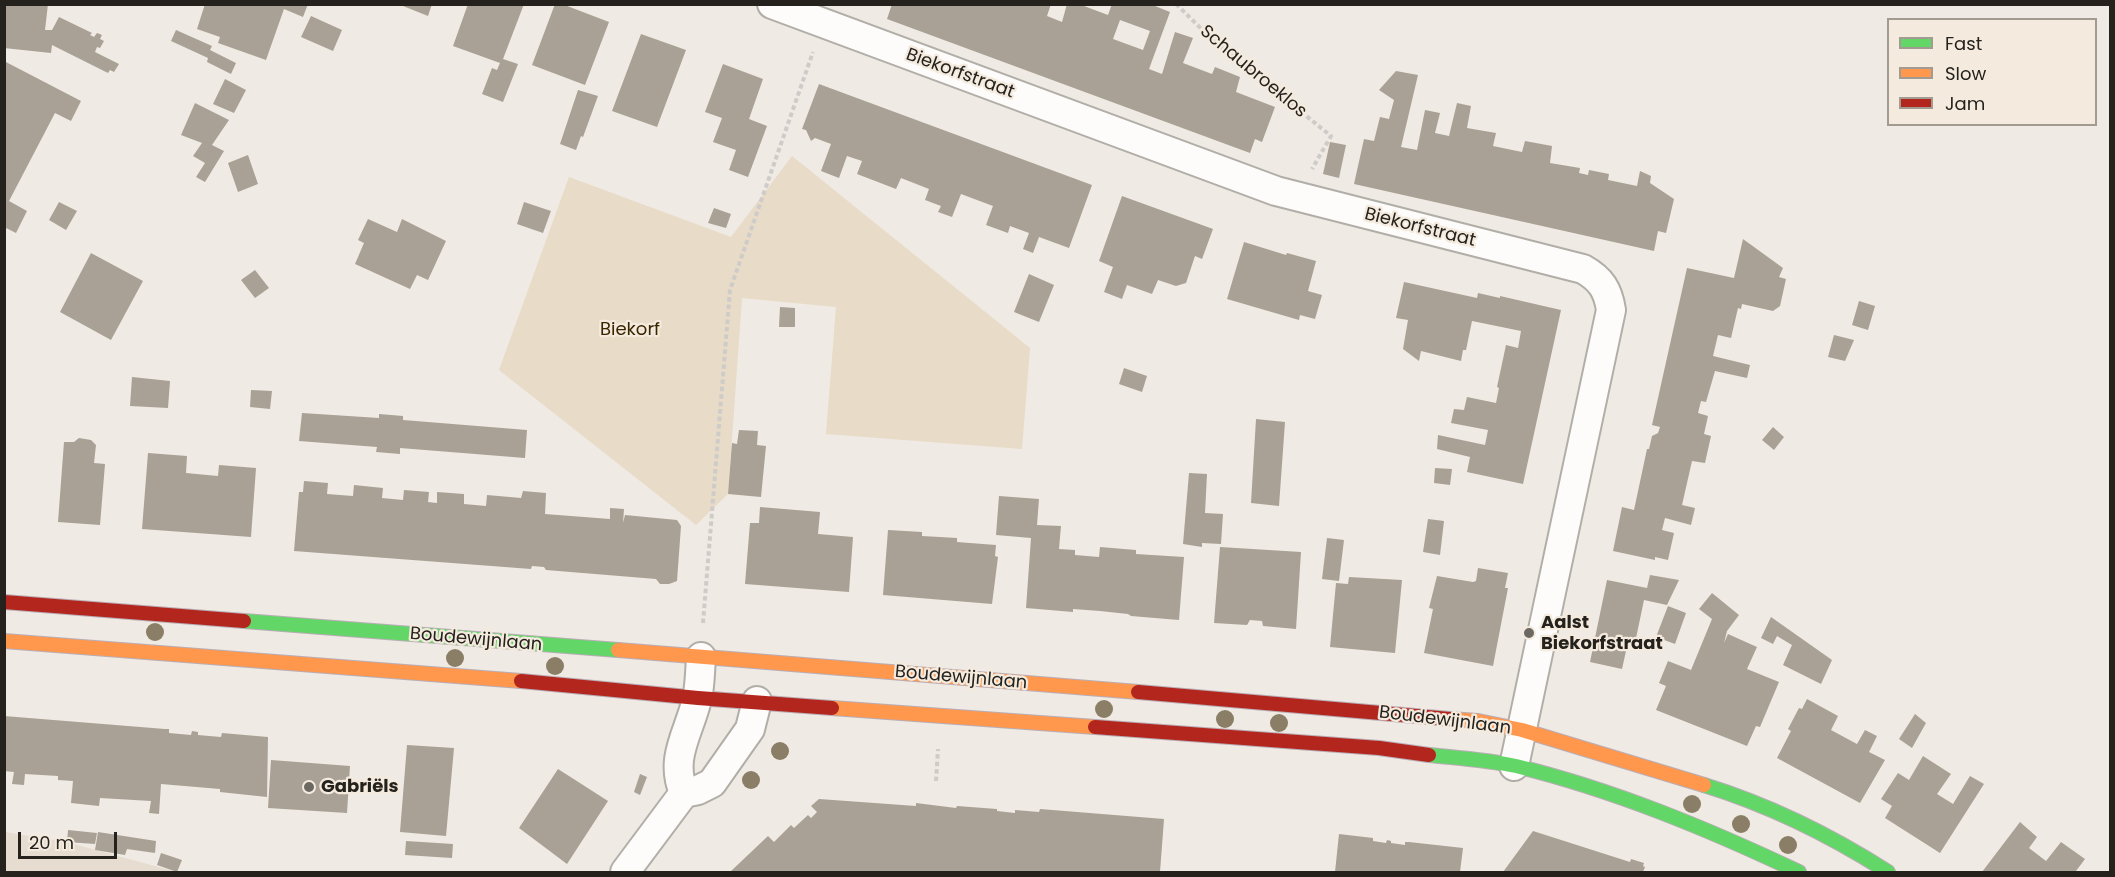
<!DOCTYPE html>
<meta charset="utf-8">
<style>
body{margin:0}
#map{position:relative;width:2115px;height:877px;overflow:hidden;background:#efeae3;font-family:Poppins,sans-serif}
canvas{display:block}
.frame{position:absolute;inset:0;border:6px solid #25221d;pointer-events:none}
.legend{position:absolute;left:1887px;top:18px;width:210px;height:108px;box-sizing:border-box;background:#f4ebde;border:2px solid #a19b91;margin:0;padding:8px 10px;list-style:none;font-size:18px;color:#25221d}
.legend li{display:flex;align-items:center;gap:12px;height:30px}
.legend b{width:30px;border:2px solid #a19b91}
.scale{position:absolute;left:18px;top:832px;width:99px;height:27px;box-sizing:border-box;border:3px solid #25221d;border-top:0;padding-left:8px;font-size:18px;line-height:21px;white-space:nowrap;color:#25221d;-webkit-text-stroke:4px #f4ebde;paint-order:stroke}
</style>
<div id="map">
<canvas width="2115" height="877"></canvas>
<div class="frame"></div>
<ul class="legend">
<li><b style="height:8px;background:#63d668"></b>Fast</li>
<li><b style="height:8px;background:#ff974d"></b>Slow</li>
<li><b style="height:8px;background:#b3261e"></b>Jam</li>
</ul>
<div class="scale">20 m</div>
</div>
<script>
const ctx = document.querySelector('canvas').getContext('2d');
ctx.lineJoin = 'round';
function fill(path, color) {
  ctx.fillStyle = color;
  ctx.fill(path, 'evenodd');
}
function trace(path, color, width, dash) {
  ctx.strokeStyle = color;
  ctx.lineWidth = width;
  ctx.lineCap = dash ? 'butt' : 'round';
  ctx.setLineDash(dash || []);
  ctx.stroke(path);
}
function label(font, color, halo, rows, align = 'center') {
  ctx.font = font + ' Poppins,sans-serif';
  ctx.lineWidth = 4.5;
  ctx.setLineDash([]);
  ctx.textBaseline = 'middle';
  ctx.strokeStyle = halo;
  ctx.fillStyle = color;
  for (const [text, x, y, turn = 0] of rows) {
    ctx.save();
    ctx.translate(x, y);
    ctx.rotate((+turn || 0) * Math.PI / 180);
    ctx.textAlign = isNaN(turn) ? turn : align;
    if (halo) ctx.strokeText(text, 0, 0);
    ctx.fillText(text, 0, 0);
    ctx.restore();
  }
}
fill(new Path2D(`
 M5,832L66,842L177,872H5Z`), '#e6dcd0');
fill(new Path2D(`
 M792,156L1030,348L1022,449L826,434L836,307L742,298L728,494L696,525L499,370L569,177L731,237Z`), '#e8dbc7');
fill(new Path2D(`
 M4,4H48L45,30H52L59,17L92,33L90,35L94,37L97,33L102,35L100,39L104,41L100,48L97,47L95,52L119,64L114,72L110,70L108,73L52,45L51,53L4,48Z
 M205,4H308L303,17L284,9L266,60L218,43L220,37L197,29Z
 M398,4H432L428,16Z
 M468,4H524L503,59L518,64L503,102L482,94L492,68L497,70L500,63L453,46Z
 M555,4H562L609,22L585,85L532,65Z
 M892,4H1051L1047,16L1062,22L1067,4H1084V6L1108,15L1112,4H1150L1170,12L1149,69L1162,74L1175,32L1193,38L1183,63L1212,74L1215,67L1240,77L1236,92L1275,107L1262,142L1255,139L1250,153L887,19ZM1120,20L1150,31L1143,50L1113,39Z
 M311,16L342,30L333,51L301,37Z
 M176,30L212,46L210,50L236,63L231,74L207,62L208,58L171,41Z
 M641,34L686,50L657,127L612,111Z
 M4,61L81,101L71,121L55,113L9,201L27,211L16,233L4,227Z
 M723,64L763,79L749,119L767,126L748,177L729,170L736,150L713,142L722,118L705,112Z
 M1396,71L1418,75L1401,147L1417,150L1425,110L1440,113L1435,133L1449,136L1457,103L1471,106L1467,128L1496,133L1493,146L1522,152L1525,141L1552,146L1550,163L1580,168L1579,173L1588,175L1589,170L1609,174L1608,180L1637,186L1640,171L1651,176L1650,183L1674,199L1666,233L1658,231L1654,251L1354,184L1364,139L1374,141L1380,117L1389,119L1394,100L1379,90Z
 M225,79L246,90L234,113L213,104Z
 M819,84L1092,185L1069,248L1039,237L1033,253L1023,249L1029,233L1010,226L1008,233L986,225L993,206L961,194L952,217L938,212L941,206L925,200L929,189L901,178L896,189L857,174L862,161L847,156L839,178L821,171L831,144L815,138L811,141L806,130L802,129Z
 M578,90L598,96L583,137L581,136L576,150L560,144Z
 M195,103L229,120L212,145L224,151L205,182L196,177L205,163L193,156L202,143L181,135Z
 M1330,142L1346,145L1339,178L1323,174Z
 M248,155L258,184L238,192L228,163Z
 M1122,196L1213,229L1202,259L1195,256L1186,283L1176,286L1158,280L1152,294L1127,285L1122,299L1104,292L1113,267L1099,261Z
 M59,202L77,211L66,230L49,220Z
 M524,202L551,211L543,233L517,224Z
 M714,208L731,214L726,228L708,223Z
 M368,219L397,232L402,219L446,241L428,280L417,275L410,289L355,264L364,243L358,240Z
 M1743,239L1783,268L1779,277L1786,279L1780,306L1773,311L1742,304L1741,309L1738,308L1731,338L1718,335L1713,356L1750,365L1747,378L1715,371L1706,402L1701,401L1698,413L1708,416L1704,434L1711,436L1705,463L1692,461L1682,505L1695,508L1691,525L1665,518L1662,530L1674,533L1668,560L1655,557V560L1613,551L1622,507L1634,510L1647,449H1649L1652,436L1658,433L1660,427L1652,425L1687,268L1734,278Z
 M1244,242L1286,255L1287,253L1316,261L1308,291L1322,295L1315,319L1300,315L1299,320L1227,299Z
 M91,253L143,281L111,340L60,312Z
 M255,270L269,288L255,298L241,280Z
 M1029,274L1054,285L1039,322L1014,312Z
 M1404,282L1477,298L1478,293L1500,298V296L1561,310L1523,484L1467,472L1470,457L1437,449L1438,435L1485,445L1488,430L1451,423L1454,409L1464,410L1467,397L1496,403L1499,388L1497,387L1506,345L1518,348L1521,331L1472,321L1466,350H1463L1461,361L1421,351L1419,361L1403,349L1408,320L1396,318Z
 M1859,301L1875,306L1868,330L1852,325Z
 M780,307L795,308V327H779Z
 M1834,335L1854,340L1845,361L1828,357Z
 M1124,368L1147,376L1142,392L1119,384Z
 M132,377L170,381L168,408L130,406Z
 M251,390L272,391L270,409L250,407Z
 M302,413L379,418V414L403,416V420L527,430L525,458L400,448V454L376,452L377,447L299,441Z
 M1256,419L1285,422L1279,506L1251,503Z
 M1773,427L1784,437L1774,450L1762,440Z
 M739,430L758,431L757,445L766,446L761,497L728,494L732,443L737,444Z
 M79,438L91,440L96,445L94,463L105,464L100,525L58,522L64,442H74Z
 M148,453L187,456L186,473L218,476L219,465L256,468L251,537L142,529Z
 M1435,468L1452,469L1450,485L1434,483Z
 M1189,473L1207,474L1205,513L1223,514L1221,544L1202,543V547L1183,544Z
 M304,481L328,483L327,494L353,496L354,485L383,488L382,498L403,500L404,490L429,492L428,502L437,503V492L464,494V504L486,506L487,495L521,498L523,491L546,493L545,514L610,519V508L624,509L623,523L625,515L677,520L681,526L677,581L669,584H660L656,579L546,570L544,567L532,566L531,569L294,551L299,492H303Z
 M999,496L1039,499L1037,525L1061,526L1059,549L1075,550V555L1099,557L1100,547L1136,550V554L1184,557L1179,620L1131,616L1128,614L1100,611L1073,609V612L1026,608L1031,538L996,535Z
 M760,507L820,512L818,534L853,537L849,592L745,584L750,523H759Z
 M1428,519L1444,521L1440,555L1423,552Z
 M888,530L922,532V536L957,538V542L996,545L995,556L998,557L992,604L883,595Z
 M1327,538L1344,540L1339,581L1322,579Z
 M1220,547L1301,552L1296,629L1263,626L1262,621L1250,620L1247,625L1214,623Z
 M1478,568L1508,573L1505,588H1508L1493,666L1424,653L1433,609L1429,608L1437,576L1473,582L1476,581Z
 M1650,575L1679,580L1667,605L1644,600L1635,643L1628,642L1622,669L1590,662L1607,580L1647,588Z
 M1349,577L1402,580L1395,653L1330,647L1336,583L1348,584Z
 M1712,593L1739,615L1727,631L1724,643L1728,634L1757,647L1747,669L1779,682L1760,727L1756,726L1747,746L1656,710L1666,686L1659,683L1668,661L1691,670L1712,619L1699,609Z
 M1668,606L1686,613L1675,644L1656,637Z
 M1771,617L1832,660L1821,684L1783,665L1792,645L1777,636L1773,644L1761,638Z
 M1807,699L1838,716L1831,730L1857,744L1865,730L1877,736L1869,752L1885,760L1860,803L1777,758L1791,731L1788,729L1799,708L1802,709Z
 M1915,714L1926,723L1912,748L1899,739Z
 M4,716L165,729H169V733L191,735L192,731L198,732V735L221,737L222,733L268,737L267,797L220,792V789L161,784L159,814L149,813L151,801L100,798L99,806L71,803L73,781L58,780V776L25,774L24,785L12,784L14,772L4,771Z
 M407,745L454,748L446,836L400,832Z
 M1923,756L1951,774L1937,794L1953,804L1970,776L1984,784L1940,853L1885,818L1892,806L1881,799L1898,773L1909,780Z
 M271,760L350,766L347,813L268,808Z
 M558,769L608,801L567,864L519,828Z
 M640,774L647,777L640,795L634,792Z
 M819,799L916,806V803L956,808L957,806L997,809V811L1015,813V810L1039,812L1040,809L1164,819L1160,872H730L768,836L774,842L791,825L794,828L808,815L811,818L817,812L811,806Z
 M2020,822L2037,837L2029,848L2046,861L2061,842L2085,859L2076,871L2078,872H1982Z
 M68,830L97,833L95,844L67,842Z
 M1533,831L1630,862L1631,859L1644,863L1643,866L1645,867L1643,872H1503Z
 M98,832L156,841L155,853L127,849L125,855L95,850Z
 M1339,834L1373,838V841L1386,843L1387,840L1391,841V843L1405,845V842H1409L1463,848L1460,872H1335Z
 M406,841L453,844L452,858L405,855Z
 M161,853L182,860L177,872L157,865Z`), '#a9a195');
const street = new Path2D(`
 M772,4L1276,191L1583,269C1601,279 1608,290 1611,310L1514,766
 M684,793C669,758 689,733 697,699C700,686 700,671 701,657
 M625,872L684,793L698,790L712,783L750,729L757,701`);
const fast = new Path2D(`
 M244,621L618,650
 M1429,755C1458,758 1488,760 1516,766C1614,790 1708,829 1799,872
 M1704,785C1769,805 1830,835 1888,872`);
const slow = new Path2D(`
 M4,641L521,681
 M618,650L1138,692
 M832,708L1095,727
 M1450,719L1478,721L1522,730L1704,785`);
const jam = new Path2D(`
 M4,602L244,621
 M521,681L698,698L832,708
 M1138,692L1450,719
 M1095,727L1379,748L1429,755`);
trace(street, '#b1aea8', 32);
trace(fast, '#b9adb6', 16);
trace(slow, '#b9adb6', 16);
trace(jam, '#b9adb6', 16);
trace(new Path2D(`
 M1176,4L1216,43L1331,136L1312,169
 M703,623L730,290L813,52
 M936,781L938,749`), '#cecbc9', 4, [4.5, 3]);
trace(street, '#fdfcfb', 28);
trace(fast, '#63d668', 14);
trace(slow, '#ff974d', 14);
trace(jam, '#b3261e', 14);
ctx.fillStyle = '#8b7e66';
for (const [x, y] of [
 [155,632],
 [455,658],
 [555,666],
 [1104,709],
 [1225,719],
 [1279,723],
 [780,751],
 [751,780],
 [1692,804],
 [1741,824],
 [1788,845]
]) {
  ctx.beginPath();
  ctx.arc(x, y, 9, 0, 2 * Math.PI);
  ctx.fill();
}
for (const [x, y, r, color] of [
 [1529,633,6,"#6c6862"],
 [309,787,6,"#6c6862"]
]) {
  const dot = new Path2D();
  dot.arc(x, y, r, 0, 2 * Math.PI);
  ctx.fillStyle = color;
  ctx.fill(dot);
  trace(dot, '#f4ebde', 2);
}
label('18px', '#25221d', '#f4ebde', [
 ["Schaubroeklos",1253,72,40],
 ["Biekorfstraat",960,74,20],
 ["Biekorfstraat",1420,228,14],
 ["Boudewijnlaan",476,640,5],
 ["Boudewijnlaan",961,678,5],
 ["Boudewijnlaan",1445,721,7]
]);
label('18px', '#392500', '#f4ebde', [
 ["Biekorf",630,330]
]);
label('bold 18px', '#25221d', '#f4ebde', [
 ["Aalst",1541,623],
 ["Biekorfstraat",1541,644],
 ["Gabriëls",321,787]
], 'left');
</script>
